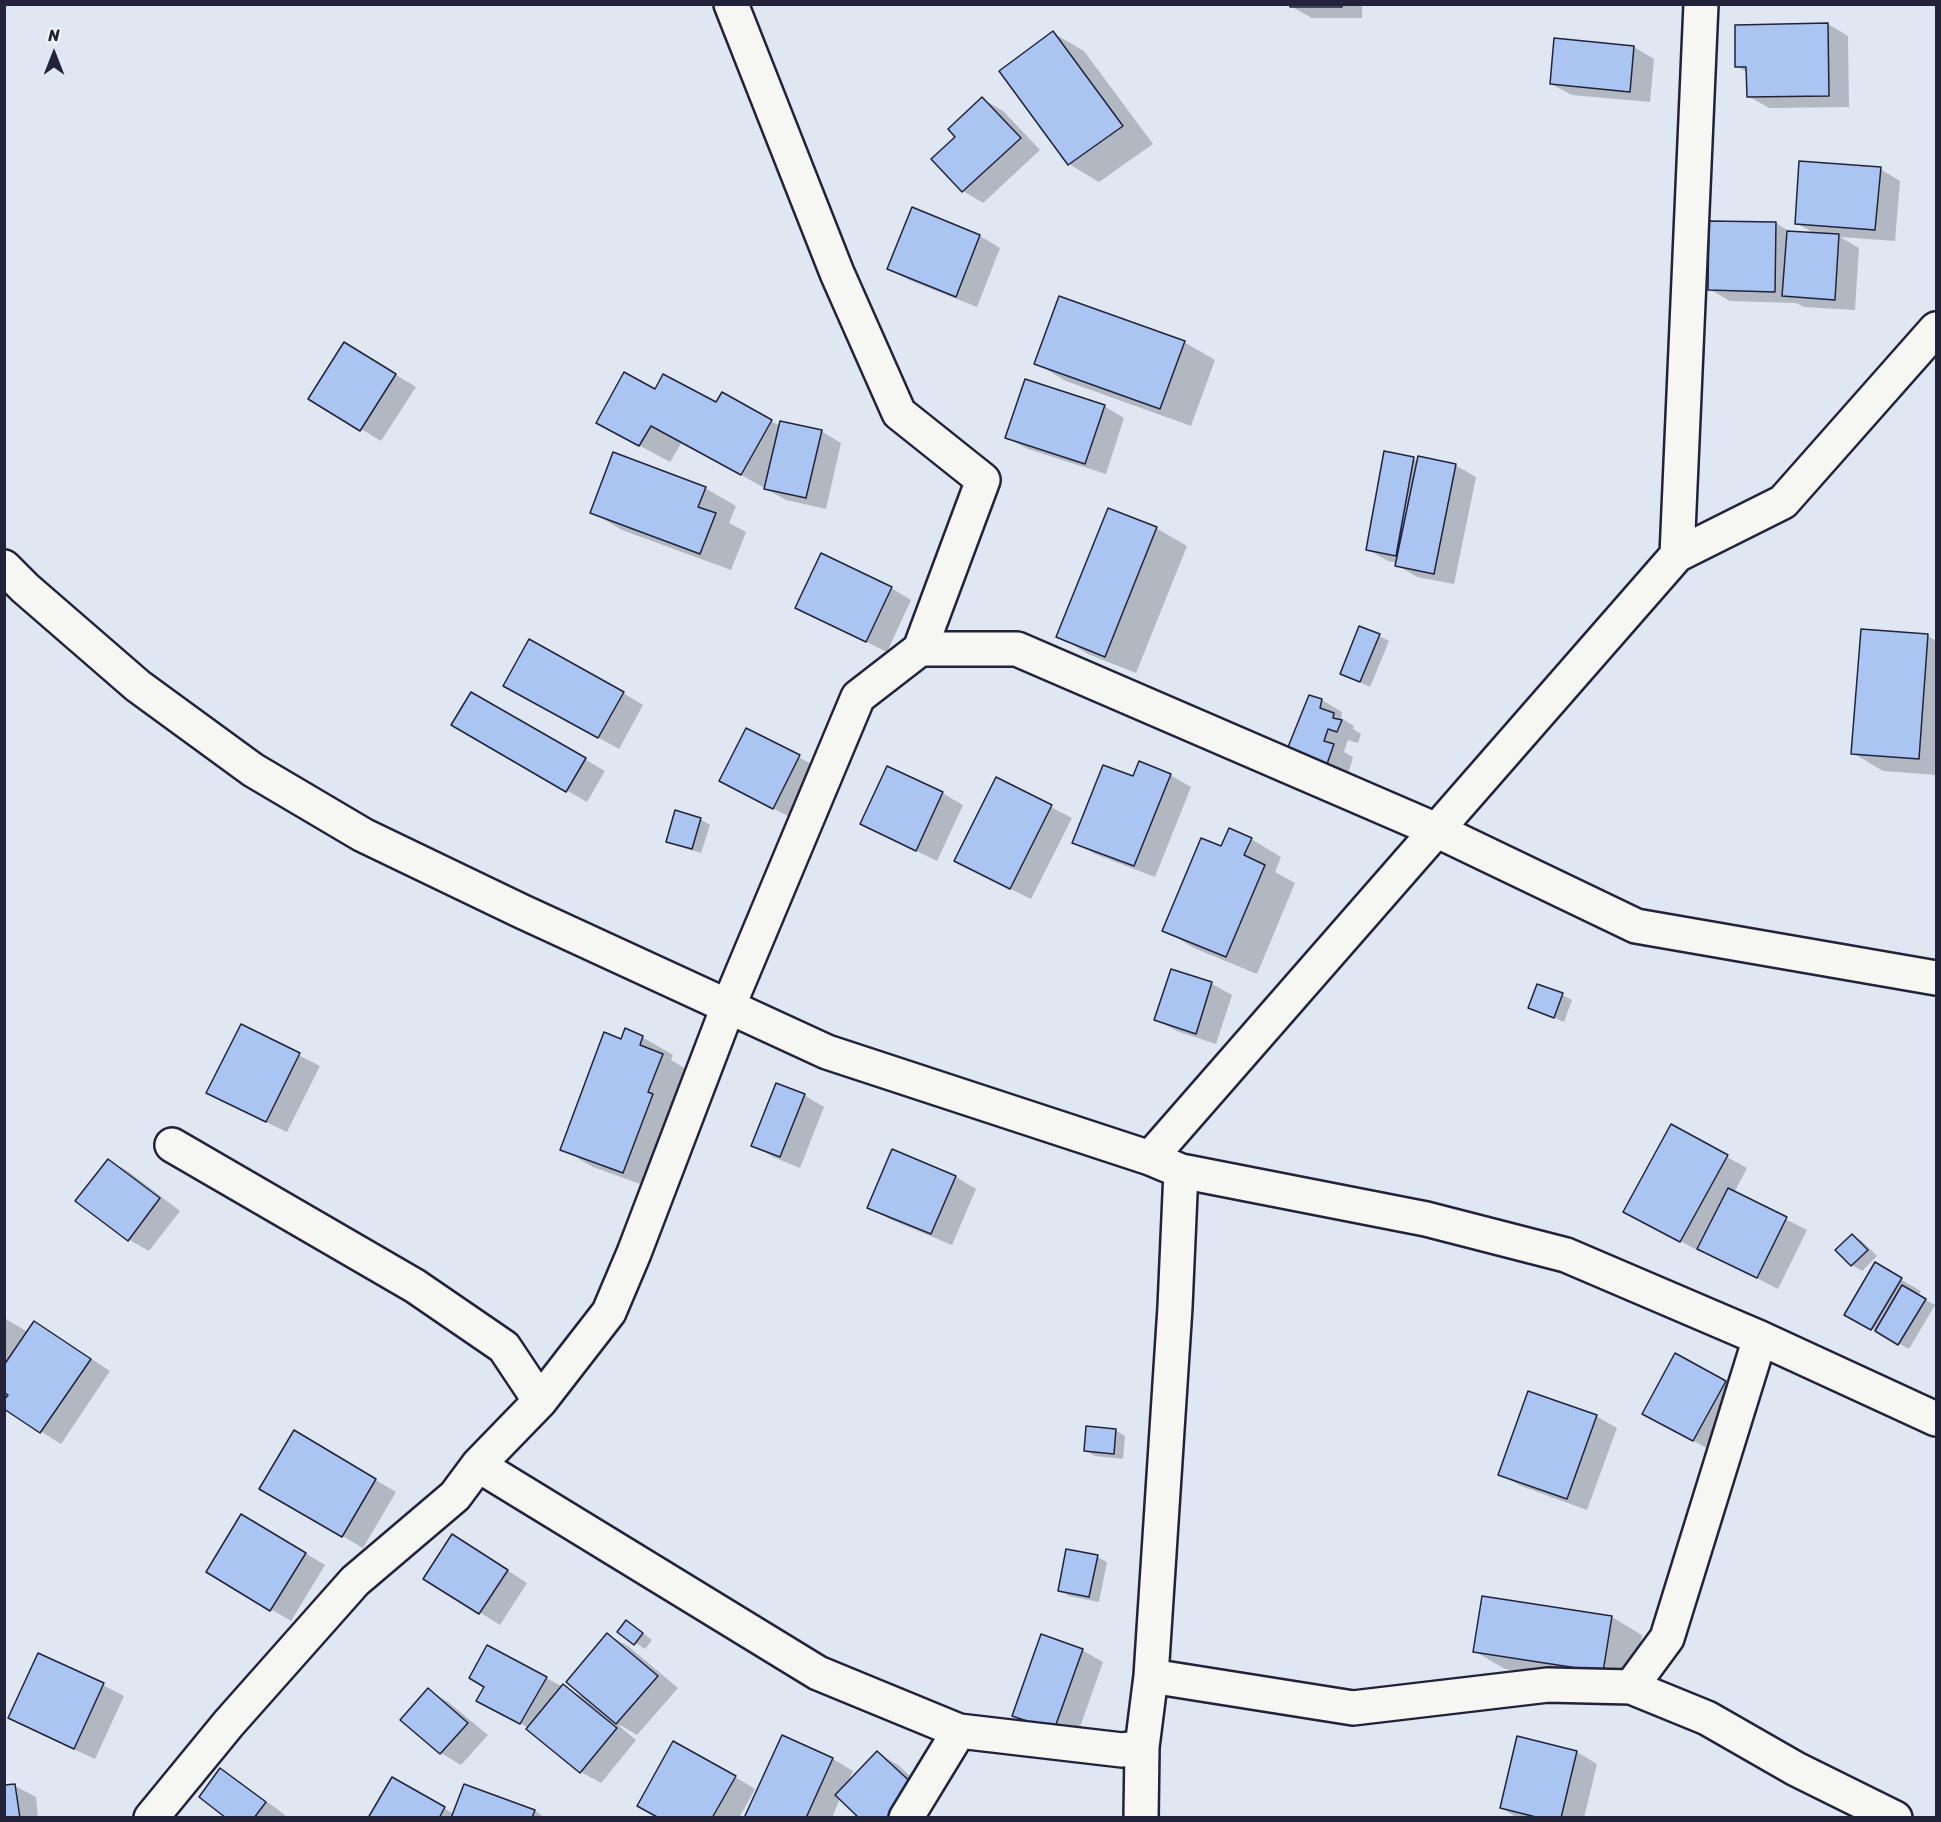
<!DOCTYPE html>
<style>
body{margin:0}
#map{position:relative;width:1941px;height:1822px;overflow:hidden;background:#dfe7f2;font-family:Sriracha,sans-serif}
canvas{display:block}
.frame{position:absolute;inset:0;border:6px solid #22223b;pointer-events:none}
.north{position:absolute;left:24px;top:24px;width:60px;height:60px;-webkit-text-stroke:4px #f6f6f2;paint-order:stroke;rotate:0deg;font-size:16px;font-weight:700;line-height:24px;text-align:center;color:#22223b}
.north::after{content:'';display:block;margin:auto;width:21px;height:27px;background:#22223b;clip-path:polygon(50% 0,100% 100%,50% 72%,0 100%)}
</style>
<div id="map">
<canvas width="1941" height="1822"></canvas>
<div class="frame"></div>
<div class="north">N</div>
</div>
<script>
const ctx = document.querySelector('canvas').getContext('2d');
ctx.lineJoin = 'round';
function fill(path, color) {
  ctx.fillStyle = color;
  ctx.fill(path, 'evenodd');
}
function trace(path, color, width, dash) {
  ctx.strokeStyle = color;
  ctx.lineWidth = width;
  ctx.lineCap = dash ? 'butt' : 'round';
  ctx.setLineDash(dash || []);
  ctx.stroke(path);
}
fill(new Path2D(`
 M1292,4H1362V18H1312L1292,7Z
 M1828,24L1848,36L1849,107L1769,108L1748,96V73L1737,66Z
 M1053,33L1084,51L1153,144L1099,182L1069,164Z
 M1634,47L1654,59L1650,102L1572,95L1551,84Z
 M983,99L1003,111L1040,150L983,203L963,191L933,159L957,137Z
 M1880,169L1900,181L1895,241L1840,237L1859,248L1855,310L1804,307L1796,303L1730,301L1709,289L1776,223L1792,233L1816,234L1796,223Z
 M912,209L980,236L1000,248L977,307L909,280L888,269Z
 M1184,342L1215,360L1191,426L1066,381L1035,363Z
 M365,356L416,387L381,441L310,398Z
 M655,391L716,404L722,394L780,426L821,431L841,443L826,509L786,500L682,442L670,462L629,440Z
 M1104,406L1124,418L1106,474L1028,449L1007,438Z
 M1385,453L1418,461L1455,465L1476,477L1454,584L1417,577L1397,565V563L1388,561L1367,549Z
 M705,488L736,506L729,523L746,532L731,570L622,530L592,512Z
 M1156,528L1187,546L1136,673L1088,654L1058,636Z
 M891,588L911,600L887,652L797,607Z
 M1862,631L1928,636L1936,641V775L1883,771L1853,753Z
 M1379,636L1389,641L1370,687L1342,674Z
 M623,693L643,705L619,749L525,697Z
 M472,694L605,771L587,802L453,725Z
 M1310,697L1322,700L1342,712L1341,718L1354,726L1353,729L1361,734L1358,743L1348,740L1344,752L1353,757L1346,781L1306,768Z
 M747,730L819,768L794,819L741,792Z
 M1170,775L1191,787L1155,877L1095,854L1074,842L1134,778Z
 M997,779L1072,818L1031,899L976,872Z
 M942,793L963,805L937,861L862,824Z
 M700,819L710,825L701,853L677,846L668,841Z
 M1251,839L1281,857L1275,872L1295,883L1257,974L1194,948L1164,930L1222,848Z
 M1172,971L1212,984L1232,995L1216,1044L1177,1031L1156,1020Z
 M1562,995L1572,1000L1564,1022L1530,1007Z
 M241,1026L320,1066L287,1132L229,1104Z
 M642,1037L673,1055L671,1060L693,1073L654,1189L593,1167L562,1149L622,1041Z
 M804,1095L824,1107L800,1168L773,1157L753,1145Z
 M1727,1157L1747,1168L1734,1193L1807,1230L1778,1289L1702,1250L1701,1252L1645,1223Z
 M108,1160L129,1172L180,1211L149,1251L128,1239Z
 M956,1177L976,1189L952,1245L889,1219L869,1207Z
 M1852,1235L1862,1241L1877,1256L1862,1271L1852,1265L1837,1250Z
 M1875,1265L1921,1291L1918,1296L1935,1305L1909,1349L1846,1315Z
 M4,1318L28,1332L55,1335L110,1371L61,1444L4,1408L10,1394L4,1390Z
 M1676,1355L1746,1394L1714,1452L1664,1425Z
 M1596,1416L1617,1428L1587,1510L1521,1486L1500,1474Z
 M1115,1430L1125,1436L1123,1459L1095,1456L1085,1450Z
 M294,1432L396,1492L363,1548L261,1488Z
 M262,1527L325,1565L291,1621L208,1572Z
 M473,1548L527,1583L500,1625L425,1578Z
 M1097,1557L1107,1562L1099,1602L1069,1596L1060,1590Z
 M1612,1617L1642,1635L1633,1689L1505,1669L1474,1651Z
 M636,1628L652,1640L645,1649L620,1632Z
 M607,1635L628,1646L678,1688L637,1735L620,1725L619,1726L636,1740L601,1783L581,1772L529,1728L499,1712L546,1678L585,1698Z
 M1082,1650L1103,1662L1075,1741L1034,1727L1014,1715Z
 M38,1655L103,1685L124,1696L95,1759L30,1729L10,1718Z
 M428,1690L448,1702L488,1735L461,1765L441,1753L402,1720Z
 M782,1737L833,1759L853,1771L847,1784L878,1753L898,1765L936,1800L919,1818H861L840,1798L832,1818H746Z
 M1577,1752L1597,1764L1584,1818H1518L1501,1808Z
 M220,1770L240,1782L285,1815L283,1818H229Z
 M735,1777L755,1789L739,1818H660Z
 M393,1779L454,1814L465,1786L535,1811L546,1818H370Z
 M15,1786L36,1797L38,1818H4Z`), '#0003');
const building = new Path2D(`
 M1290,4H1342V7H1290Z
 M1828,23L1829,96L1747,97L1746,67H1735V25Z
 M1053,31L1123,126L1068,165L999,71Z
 M1554,38L1634,46L1630,92L1550,84Z
 M982,97L1021,138L962,192L931,159L955,137L948,129Z
 M1799,161L1881,167L1875,230L1795,224Z
 M912,207L980,235L956,297L887,269Z
 M1709,221L1776,222L1775,292L1708,290Z
 M1787,231L1839,234L1835,300L1782,296Z
 M1059,296L1185,341L1160,409L1034,364Z
 M344,342L396,374L360,431L308,399Z
 M624,372L655,389L663,374L716,402L722,392L772,420L741,475L651,426L639,446L596,423Z
 M1025,379L1105,405L1085,464L1005,438Z
 M780,421L822,430L806,498L764,489Z
 M1384,451L1414,457L1396,556L1366,550Z
 M613,452L706,487L698,507L716,513L700,554L590,513Z
 M1418,456L1456,464L1434,574L1395,566Z
 M1108,508L1157,527L1105,657L1056,637Z
 M821,553L892,587L866,642L795,608Z
 M1359,626L1380,634L1360,682L1340,674Z
 M1861,629L1928,634L1919,759L1851,754Z
 M529,639L624,692L598,738L503,686Z
 M471,692L586,758L566,792L451,725Z
 M1309,695L1322,699L1320,708L1334,713L1333,718L1342,720L1337,732L1328,729L1324,741L1334,744L1325,770L1284,757Z
 M746,728L800,755L773,809L719,781Z
 M1139,761L1171,774L1134,866L1072,843L1103,765L1133,776Z
 M887,766L943,792L916,851L860,824Z
 M996,777L1052,805L1010,889L954,861Z
 M675,810L701,818L692,849L666,842Z
 M1229,828L1252,838L1244,855L1265,865L1226,957L1162,931L1201,838L1221,846Z
 M1171,969L1212,982L1196,1034L1154,1020Z
 M1537,984L1563,993L1554,1018L1528,1008Z
 M241,1024L300,1053L266,1122L206,1093Z
 M625,1028L643,1036L640,1045L663,1054L648,1092L653,1094L623,1173L560,1150L604,1032L621,1039Z
 M776,1083L805,1094L780,1157L751,1146Z
 M1671,1124L1728,1155L1680,1242L1623,1212Z
 M892,1149L956,1176L931,1234L867,1208Z
 M108,1159L160,1198L128,1241L75,1201Z
 M1728,1188L1787,1217L1757,1278L1697,1249Z
 M1852,1234L1868,1250L1851,1266L1835,1250Z
 M1875,1262L1902,1278L1871,1330L1844,1315Z
 M1902,1285L1926,1299L1898,1345L1875,1331Z
 M34,1321L91,1359L40,1433L4,1409V1400L8,1395L4,1392V1365Z
 M1675,1353L1726,1381L1693,1441L1642,1414Z
 M1528,1391L1597,1415L1567,1499L1498,1475Z
 M1086,1426L1116,1429L1114,1454L1084,1451Z
 M294,1430L376,1479L342,1537L259,1489Z
 M241,1514L306,1553L270,1611L206,1572Z
 M452,1534L508,1570L479,1614L423,1579Z
 M1066,1549L1098,1555L1089,1597L1058,1591Z
 M1482,1596L1612,1616L1603,1672L1473,1652Z
 M626,1620L643,1633L634,1645L617,1632Z
 M607,1633L658,1676L616,1724L566,1682Z
 M1041,1634L1083,1649L1054,1730L1012,1716Z
 M487,1645L547,1677L520,1724L476,1701L484,1687L469,1678Z
 M38,1653L104,1683L74,1749L8,1718Z
 M563,1684L617,1728L580,1773L526,1729Z
 M428,1688L468,1723L440,1754L400,1720Z
 M782,1735L833,1758L806,1818H744Z
 M1517,1736L1577,1751L1561,1818H1540L1500,1808Z
 M673,1741L736,1776L712,1818H659L637,1806Z
 M877,1751L916,1787L888,1818H859L835,1795Z
 M220,1768L266,1802L254,1818H226L199,1797Z
 M392,1777L445,1807L439,1818H368Z
 M15,1784L20,1818H4V1785Z
 M464,1784L535,1810L532,1818H451Z`);
fill(building, '#aac5f2');
trace(building, '#22223b', 1.5);
const minor = new Path2D(`
 M731,4L837,273L899,413L983,480L920,649
 M1677,555L1701,4
 M4,567L25,588L138,686L253,770L363,835L521,911L827,1052L1150,1158L1181,1171L1426,1219L1566,1255L1760,1338L1936,1419
 M172,1145L415,1286L504,1347L540,1401
 M1150,1158L1677,555L1783,502L1936,329
 M478,1465L818,1673L959,1731L1122,1750L1142,1747
 M1151,1676L1353,1708L1548,1685L1631,1687L1667,1638L1760,1338
 M1631,1687L1707,1718L1796,1769L1895,1818
 M151,1818L229,1723L355,1581L455,1496L478,1465L540,1401L609,1312L634,1253L728,1007L858,697L920,649H1017L1436,830L1636,926L1936,978
 M906,1818L959,1731
 M1141,1818L1142,1747L1151,1676L1175,1307L1181,1171`);
trace(minor, '#22223b', 38);
trace(minor, '#f6f6f2', 33);
</script>
